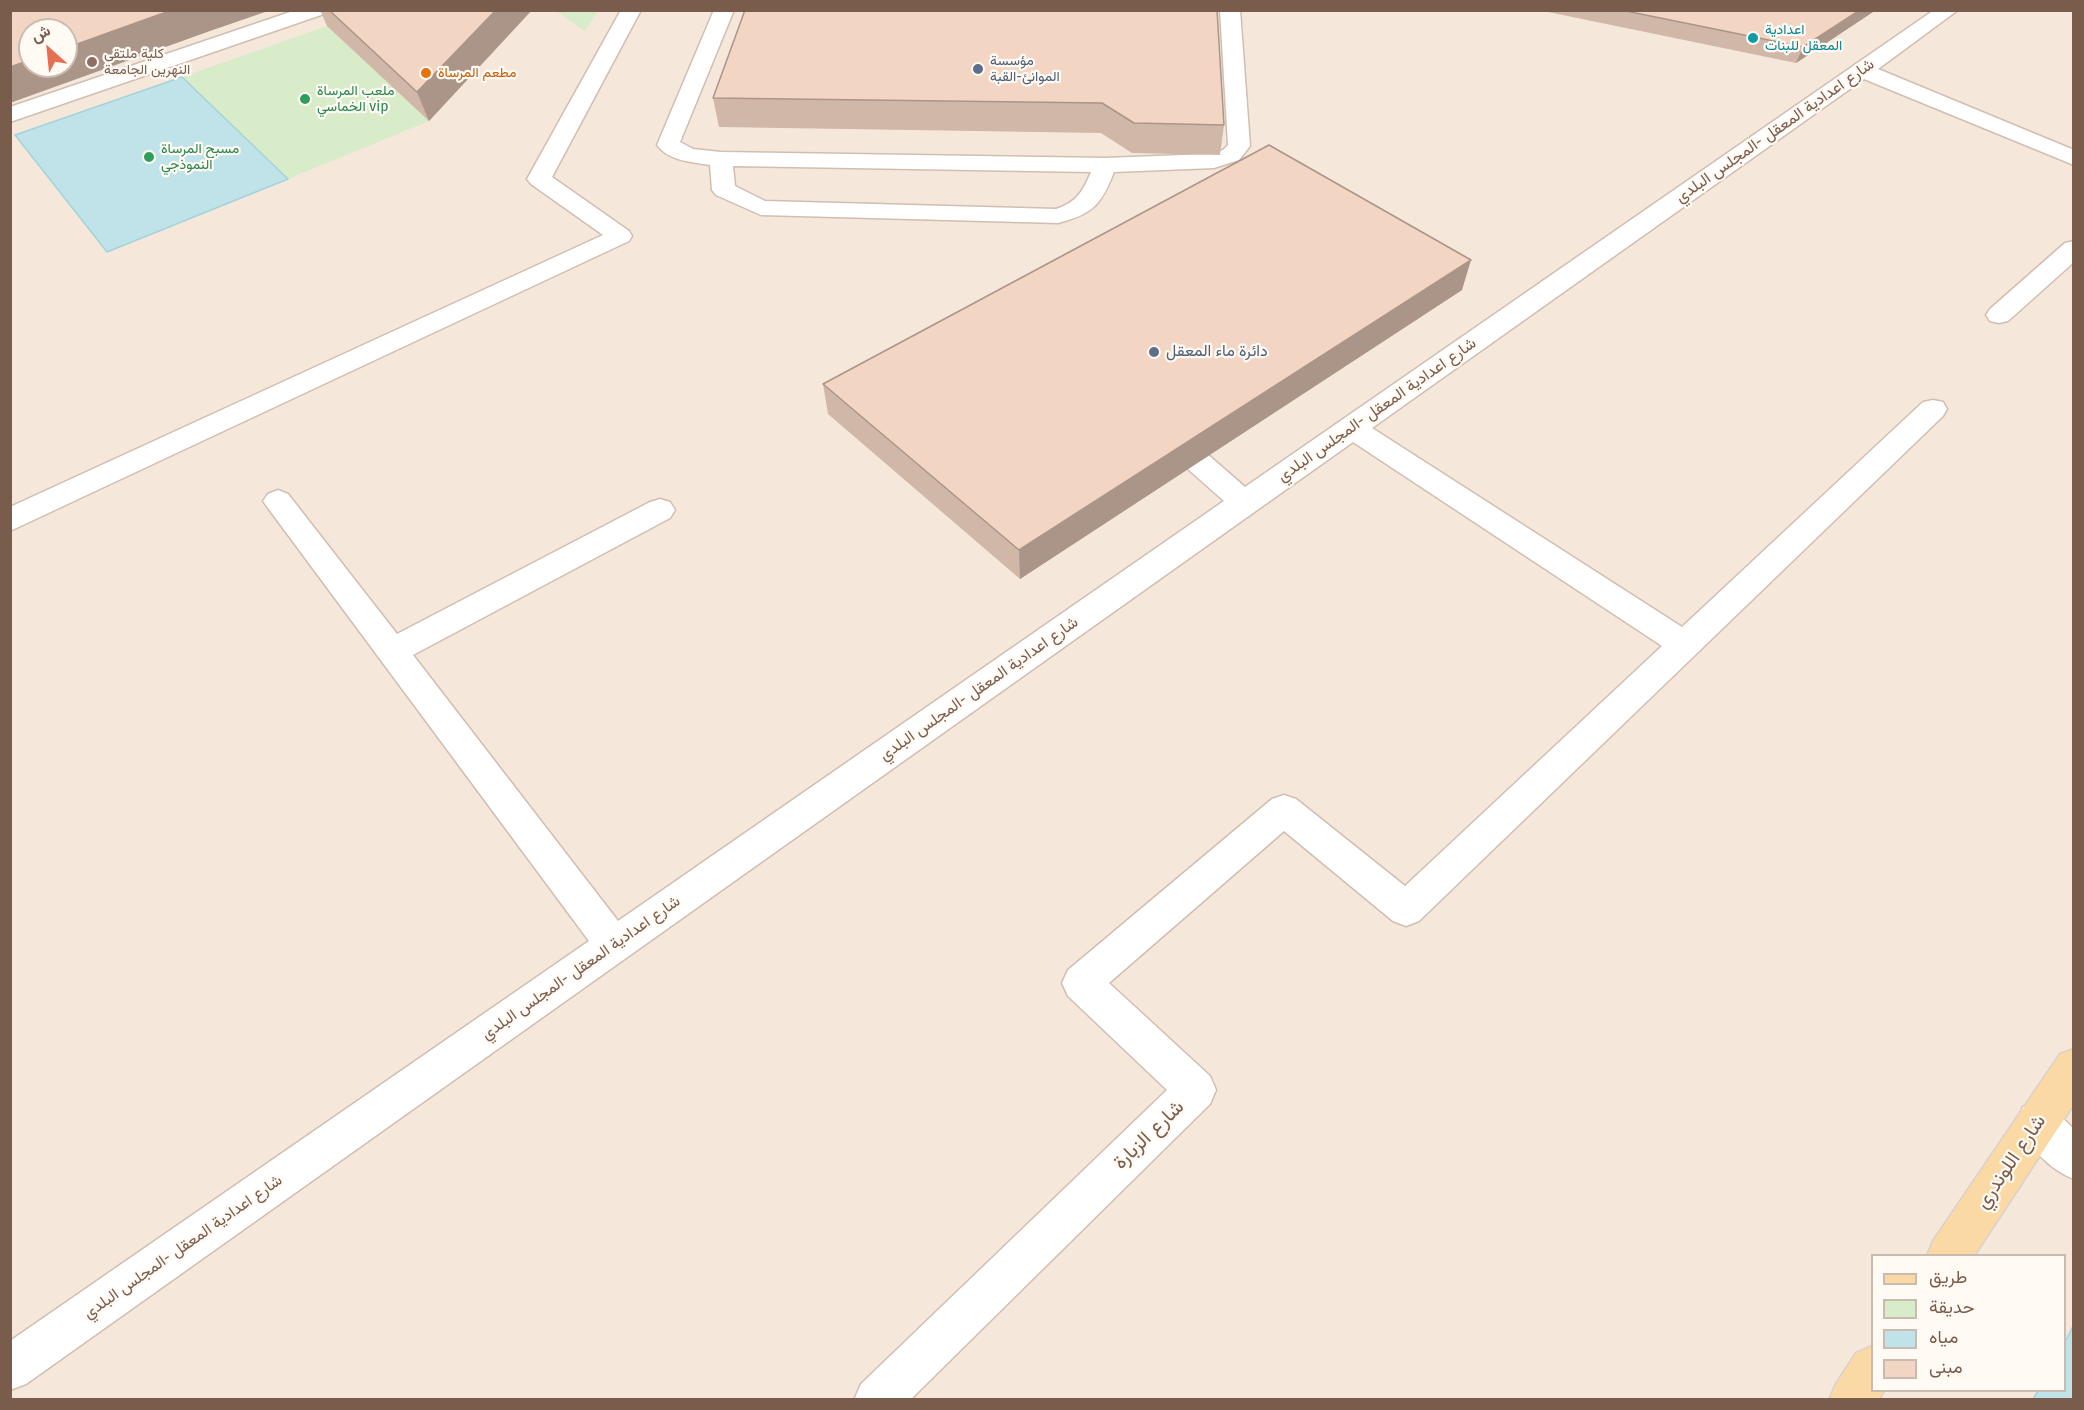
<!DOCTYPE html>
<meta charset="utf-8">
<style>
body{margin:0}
#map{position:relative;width:2084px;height:1410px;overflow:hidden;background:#fdf6ec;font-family:"Fira Sans",Vazirmatn,sans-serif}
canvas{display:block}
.frame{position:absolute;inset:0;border:12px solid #7a5c4d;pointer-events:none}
.legend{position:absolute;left:1871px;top:1254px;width:195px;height:138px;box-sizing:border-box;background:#fffaf3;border:2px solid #cabbb1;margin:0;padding:8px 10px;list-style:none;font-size:18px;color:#7a5c4d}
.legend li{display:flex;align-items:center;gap:12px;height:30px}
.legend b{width:30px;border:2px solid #cabbb1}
.north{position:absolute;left:18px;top:18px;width:60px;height:60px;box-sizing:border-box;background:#fffaf3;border:2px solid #cabbb1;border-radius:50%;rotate:333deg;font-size:16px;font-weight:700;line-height:24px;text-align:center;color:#7a5c4d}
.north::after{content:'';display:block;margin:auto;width:21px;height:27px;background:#e76f51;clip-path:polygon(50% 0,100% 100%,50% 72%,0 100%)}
</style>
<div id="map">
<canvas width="2084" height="1410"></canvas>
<div class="frame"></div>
<ul class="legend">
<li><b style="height:8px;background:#fbd9a5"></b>طريق</li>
<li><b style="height:16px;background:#d8ecc9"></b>حديقة</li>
<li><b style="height:16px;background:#bfe3e8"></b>مياه</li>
<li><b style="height:16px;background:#f3d5c3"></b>مبنى</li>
</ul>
<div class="north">ش</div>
</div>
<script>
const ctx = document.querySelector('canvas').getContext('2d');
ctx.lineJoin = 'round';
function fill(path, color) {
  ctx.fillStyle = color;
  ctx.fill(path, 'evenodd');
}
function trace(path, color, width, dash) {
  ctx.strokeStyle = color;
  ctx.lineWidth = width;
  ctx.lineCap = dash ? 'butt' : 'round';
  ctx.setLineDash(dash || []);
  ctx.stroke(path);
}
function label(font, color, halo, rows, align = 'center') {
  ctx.font = font + ' "Fira Sans",Vazirmatn,sans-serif';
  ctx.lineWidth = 4.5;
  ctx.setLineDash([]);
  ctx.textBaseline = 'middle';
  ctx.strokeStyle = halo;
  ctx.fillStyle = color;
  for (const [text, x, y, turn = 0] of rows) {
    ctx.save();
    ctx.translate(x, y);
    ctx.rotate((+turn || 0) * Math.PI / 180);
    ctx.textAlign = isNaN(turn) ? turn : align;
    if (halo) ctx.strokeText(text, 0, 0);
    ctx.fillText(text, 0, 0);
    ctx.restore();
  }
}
fill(new Path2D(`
 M11,11H2073V1399H11ZM30,30H66V66H30ZM1872,1256H2064V1390H1872Z`), '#f5e8da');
fill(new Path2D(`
 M556,11H598L585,31Z
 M327,26L429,121L288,179L182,77Z`), '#d8ecc9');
const water = new Path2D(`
 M182,77L288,179L107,252L15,135Z
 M2073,1326V1399H2033L2038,1391L2064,1390L2065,1342Z`);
fill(water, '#bfe3e8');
trace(water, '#a5d3da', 1.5);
const minor = new Path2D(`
 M296,10H327L324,14L10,122V107Z
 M621,10H641L552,177L629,231L632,236L629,241L10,531V507L603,235L531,184L527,179Z
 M714,10H734L680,142L693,149L721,152L1105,158L1211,154L1223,150L1228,145L1220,10H1240L1250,146L1239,160L1214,168L1114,172C1101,205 1093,214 1058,223L761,215L716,195L712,190L710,165C692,162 668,161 657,145ZM733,166L1091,172C1083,191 1077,202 1056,209L765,201L735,186Z
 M1934,10H1958L1878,69L2074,150V165L1864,79L1372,428L1682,627L1923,402L1933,400L1943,402L1947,409L1943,416L1419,921L1406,926L1393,921L1284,831L1109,983L1210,1076L1216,1090L1210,1104L910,1400H854L861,1384L1167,1090L1068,996L1062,983L1068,970L1272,799L1284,795L1296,799L1405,886L1662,646L1353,442L26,1384L10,1390V1341L589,941L268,508L263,501L268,494L278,490L288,494L397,634L650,502L660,499L670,502L675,510L670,518L413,655L618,921L1224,501L1155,440L1151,433L1155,426L1165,423L1175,426L1245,487Z
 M2074,241V262L2008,321L1999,323L1990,321L1986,315L1990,309L2065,243Z
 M2037,1101L2051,1107L2074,1129V1179C2050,1170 2026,1145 2017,1121L2023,1107Z`);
const major = new Path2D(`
 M2074,1049V1104L1974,1256H1927L1933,1241L2060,1054Z
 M1872,1346V1390H1884L1879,1400H1829L1836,1384L1856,1353Z`);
trace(minor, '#d1beb0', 3);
trace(major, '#dad1cd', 3);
fill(minor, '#fff');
fill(major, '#fbd9a5');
fill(new Path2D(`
 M320,10H532L429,121L327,26Z
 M745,10L1224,125L1220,155L1132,153L1101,133L719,127L713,98Z
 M1548,10H1876L1796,63L1548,12Z
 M1462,290L1020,579L828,414L823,384Z`), '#d1b7a8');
fill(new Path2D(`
 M172,10H271L210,31L10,103V67L30,60V66H66V48Z
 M496,10H532L429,121L417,92Z
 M1860,10H1876L1796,63L1803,47Z
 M1471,260L1462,290L1020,579L1019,550Z`), '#aa9588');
const building = new Path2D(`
 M10,10H172L66,48V30H30V60L10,67Z
 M329,10H496L417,92Z
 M745,10H1217L1224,125L1134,123L1102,103L713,98Z
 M1621,10H1860L1803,47Z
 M1269,145L1471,260L1019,550L823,384Z`);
fill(building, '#f3d5c3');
trace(building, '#aa9588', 1.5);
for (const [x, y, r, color] of [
 [1753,38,6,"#0f9aa8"],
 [92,62,6,"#8d6e63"],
 [978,69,6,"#5c6f8a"],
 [426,73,6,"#e8710a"],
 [305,99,6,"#2e9e5b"],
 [149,157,6,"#2e9e5b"],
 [1154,352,6,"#5c6f8a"]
]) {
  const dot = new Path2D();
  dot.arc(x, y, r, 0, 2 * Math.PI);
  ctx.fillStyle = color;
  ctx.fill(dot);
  trace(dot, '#fffaf3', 2);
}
label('14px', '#0d838f', '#fffaf3', [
 ["اعدادية",1765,30],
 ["المعقل للبنات",1765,46]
], 'left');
label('14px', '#785e54', '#fffaf3', [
 ["كلية ملتقى",104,54],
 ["النهرين الجامعة",104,70]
], 'left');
label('14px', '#4e5e75', '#fffaf3', [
 ["مؤسسة",990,61],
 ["الموانئ-القبة",990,77]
], 'left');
label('14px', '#c56008', '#fffaf3', [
 ["مطعم المرساة",438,73]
], 'left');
label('14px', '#27864d', '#fffaf3', [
 ["ملعب المرساة",317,91],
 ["الخماسي vip",317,107],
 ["مسبح المرساة",161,149],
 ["النموذجي",161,165]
], 'left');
label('16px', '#7a5c4d', '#fffaf3', [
 ["شارع اعدادية المعقل -المجلس البلدي",1775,131,-35],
 ["شارع اعدادية المعقل -المجلس البلدي",1377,410,-35],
 ["شارع اعدادية المعقل -المجلس البلدي",979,689,-35],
 ["شارع اعدادية المعقل -المجلس البلدي",581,968,-35],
 ["شارع اعدادية المعقل -المجلس البلدي",183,1247,-35]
]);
label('16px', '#4e5e75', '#fffaf3', [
 ["دائرة ماء المعقل",1166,352]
], 'left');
label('20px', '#7a5c4d', '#fffaf3', [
 ["شارع الزبارة",1149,1135,-44],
 ["شارع اللوندري",2011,1162,-56]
]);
</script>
